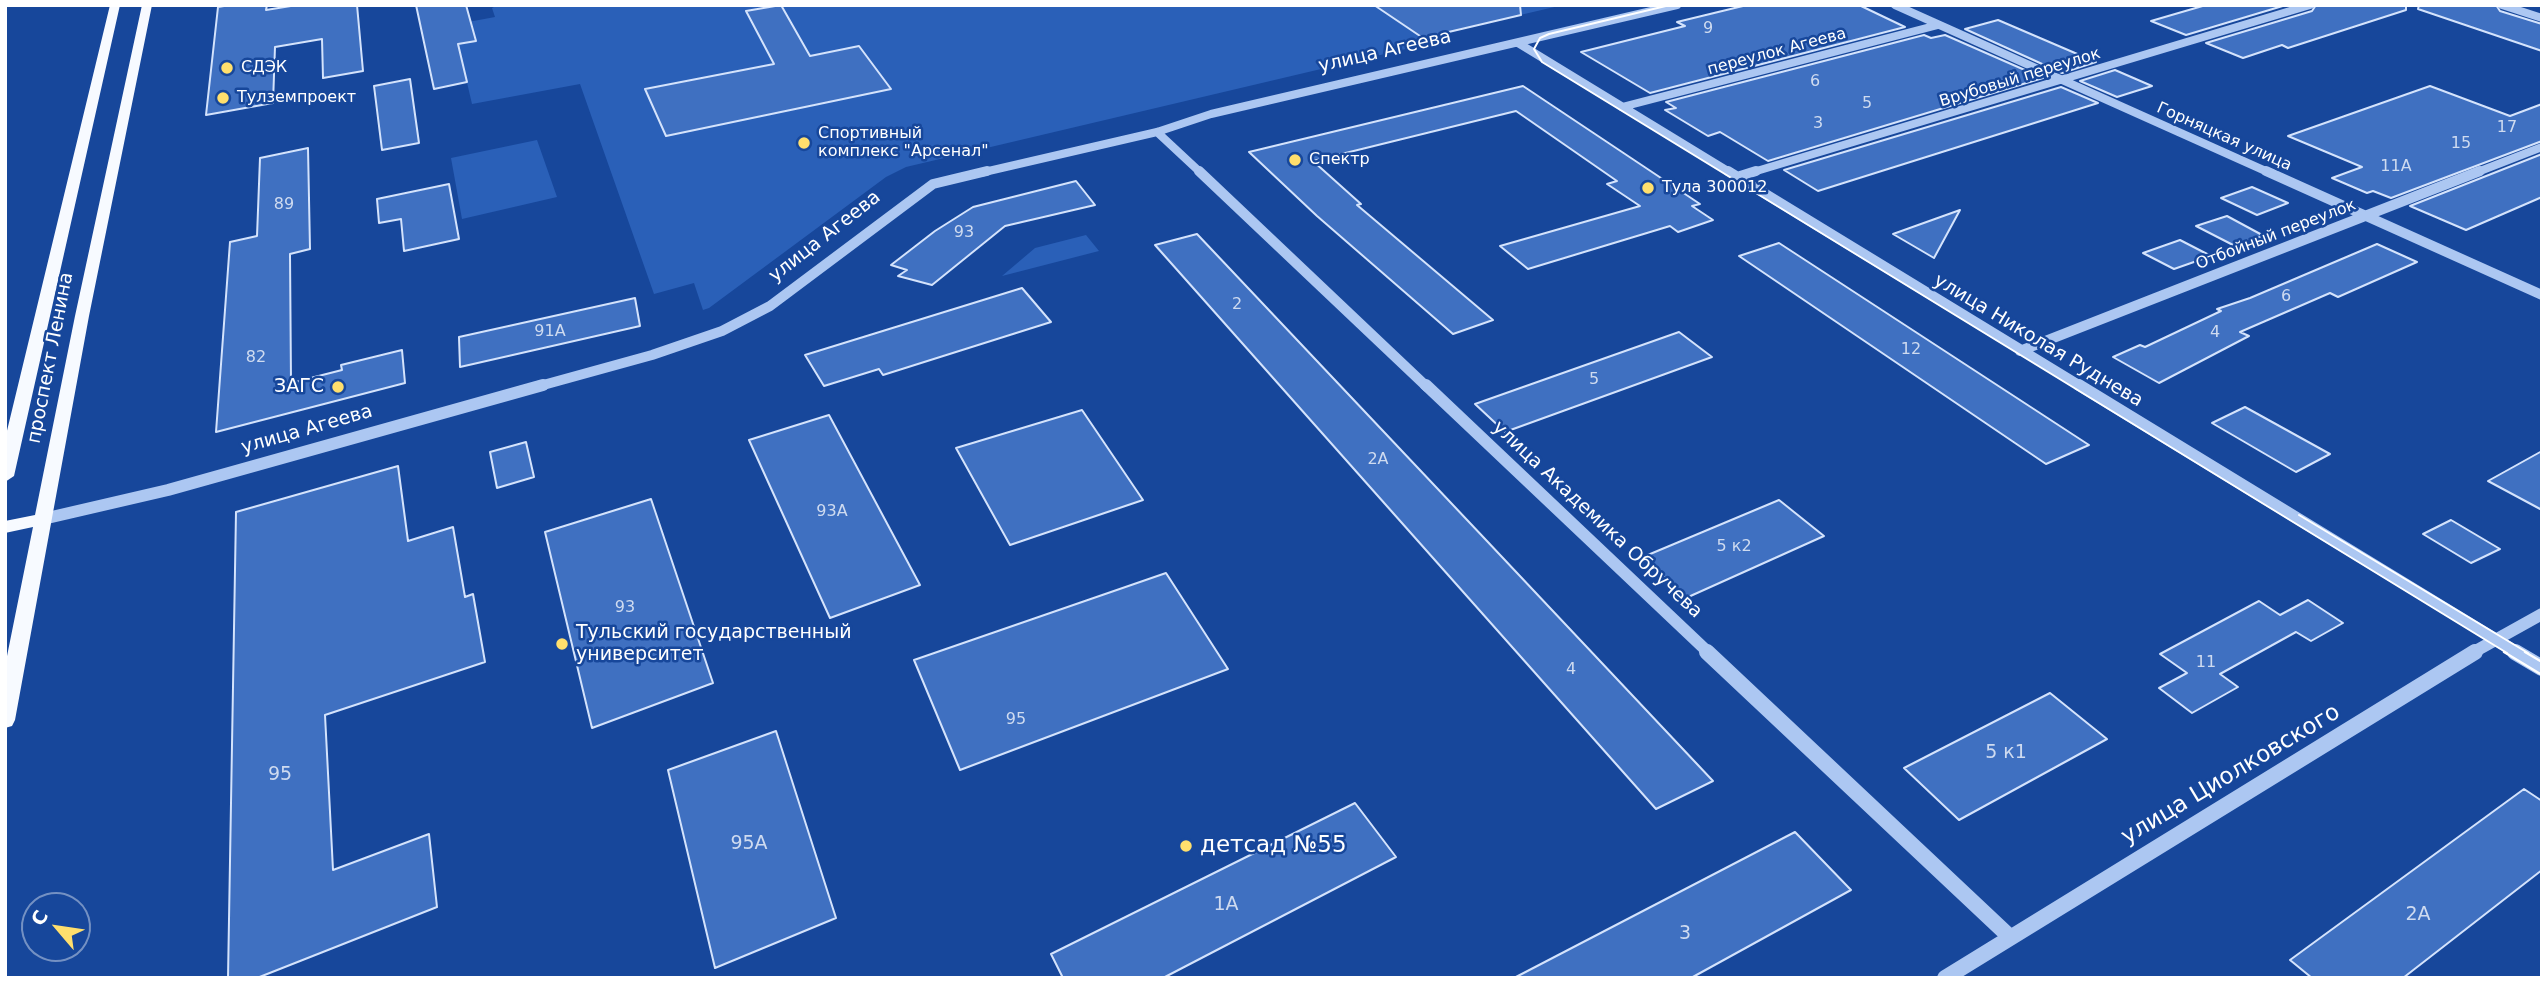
<!DOCTYPE html>
<meta charset="utf-8">
<style>
body{margin:0}
#map{position:relative;width:2547px;height:983px;overflow:hidden;background:#17479b;font-family:"DejaVu Sans",sans-serif}
canvas{display:block}
.frame{position:absolute;inset:0;border:7px solid #fff;pointer-events:none}
.north{position:absolute;left:21px;top:892px;width:70px;height:70px;box-sizing:border-box;background:#17479b;border:2px solid #7491c3;border-radius:50%;rotate:299deg;font-size:19px;font-weight:700;line-height:28px;text-align:center;color:#fff}
.north::after{content:'';display:block;margin:auto;width:24px;height:32px;background:#ffdf6d;clip-path:polygon(50% 0,100% 100%,50% 72%,0 100%)}
</style>
<div id="map">
<canvas width="2547" height="983"></canvas>
<div class="frame"></div>
<div class="north">С</div>
</div>
<script>
const ctx = document.querySelector('canvas').getContext('2d');
ctx.lineJoin = 'round';
function fill(path, color) {
  ctx.fillStyle = color;
  ctx.fill(path, 'evenodd');
}
function trace(path, color, width, dash) {
  ctx.strokeStyle = color;
  ctx.lineWidth = width;
  ctx.lineCap = dash ? 'butt' : 'round';
  ctx.setLineDash(dash || []);
  ctx.stroke(path);
}
function label(font, color, halo, rows, align = 'center') {
  ctx.font = font + ' "DejaVu Sans",sans-serif';
  ctx.lineWidth = 5;
  ctx.setLineDash([]);
  ctx.textBaseline = 'middle';
  ctx.strokeStyle = halo;
  ctx.fillStyle = color;
  for (const [text, x, y, turn = 0] of rows) {
    ctx.save();
    ctx.translate(x, y);
    ctx.rotate((+turn || 0) * Math.PI / 180);
    ctx.textAlign = isNaN(turn) ? turn : align;
    if (halo) ctx.strokeText(text, 0, 0);
    ctx.fillText(text, 0, 0);
    ctx.restore();
  }
}
fill(new Path2D(`
 M498,5H1563L1413,40L1410,48L906,167L886,177L709,308L703,310L694,283L654,294L580,84L472,104L458,44L476,40L473,32L452,25L495,17L492,8Z
 M537,140L557,197L462,219L451,158Z
 M1086,235L1099,251L1002,276L1035,248Z`), '#2a60b8');
const building = new Path2D(`
 M230,5H267L266,10L297,5H357L363,71L323,78L322,39L275,47L273,103L206,115L218,7Z
 M416,5H466L476,41L458,44L467,82L434,89Z
 M781,5L810,56L859,46L891,89L666,136L645,89L774,64L746,11Z
 M1374,5H1520L1521,15L1423,38Z
 M1747,5H1859L1905,27L1650,93L1581,52L1685,26L1677,22Z
 M2206,5H2286L2186,35L2151,21Z
 M2316,5H2406V10L2288,48L2282,45L2243,58L2206,43L2312,11Z
 M2419,5H2496L2500,11L2542,24V51L2418,9Z
 M1998,20L2096,62L2062,73L1965,29Z
 M1924,35L1931,38L1945,35L2043,78L1768,161L1720,132L1708,136L1665,110L1676,108L1666,102Z
 M2115,70L2152,86L2117,97L2080,81Z
 M410,79L419,143L382,150L374,86Z
 M1523,86L1700,204L1692,206L1713,220L1678,232L1670,226L1528,269L1500,246L1640,206L1607,184L1617,181L1516,111L1313,161L1361,204L1357,205L1493,320L1453,334L1317,216L1249,152Z
 M2430,86L2510,116L2542,104V141L2391,198L2373,191L2367,193L2332,178L2362,167L2288,136Z
 M2061,87L2098,103L1818,191L1784,170Z
 M308,148L310,249L290,254L291,383L342,370L341,365L402,350L405,383L216,432L230,242L257,236L260,158Z
 M2542,154V197L2466,230L2410,206Z
 M1076,181L1095,205L1005,226L932,285L898,276L907,270L891,265L935,231L973,207Z
 M449,184L459,239L404,251L401,219L379,223L377,199Z
 M2252,187L2288,203L2257,215L2221,198Z
 M1960,210L1934,258L1893,234Z
 M2227,216L2264,236L2233,245L2196,226Z
 M1197,234L1486,540L1713,781L1656,809L1155,245Z
 M2180,240L2211,256L2174,269L2143,253Z
 M1779,243L2089,445L2046,464L1739,256Z
 M2377,244L2417,262L2338,297L2330,293L2240,332L2249,336L2159,383L2113,357L2140,345L2145,347L2221,311L2217,309L2250,298Z
 M1022,288L1051,322L883,375L879,369L824,386L805,355Z
 M635,298L640,326L460,367L459,337Z
 M1679,332L1712,357L1505,432L1475,404Z
 M2245,407L2330,454L2296,472L2212,423Z
 M1082,410L1143,500L1010,545L956,448Z
 M829,415L920,585L830,618L749,440Z
 M526,442L534,477L497,488L490,452Z
 M2542,451V510L2488,481Z
 M398,466L408,541L453,527L465,597L473,594L485,662L325,715L333,870L429,834L437,907L257,978H228L236,512Z
 M651,499L713,683L592,728L545,532Z
 M1779,500L1824,536L1686,598L1643,557Z
 M2451,520L2500,549L2471,563L2423,534Z
 M1166,573L1228,669L960,770L914,660Z
 M2308,600L2343,623L2311,641L2296,632L2220,674L2238,687L2192,713L2159,688L2187,673L2160,654L2259,601L2280,615Z
 M2050,693L2107,739L1959,820L1904,768Z
 M776,731L836,918L715,968L668,770Z
 M2524,789L2542,801V870L2403,978H2312L2290,960Z
 M1355,803L1396,857L1163,978H1063L1051,954Z
 M1795,832L1851,890L1691,978H1514Z`);
fill(building, '#3f70c1');
trace(building, '#d4e3fc', 2);
trace(new Path2D(`
 M1895,5L2270,173
 M2502,5L2542,18
 M1518,43L1731,173
 M1622,107L1938,25
 M1157,132L1201,173
 M980,173L1157,132L1211,114L1677,5
 M1750,173L2310,5
 M2475,173L2542,147`), '#acc7f2', 8);
trace(new Path2D(`
 M1199,171L1427,387
 M1728,171L2082,387
 M2266,171L2542,295
 M1737,177L1756,171
 M2020,351L2480,171
 M536,387L652,355L722,331L770,306L933,184L987,171`), '#acc7f2', 10);
trace(new Path2D(`
 M1426,385L1709,653
 M2079,385L2518,653
 M43,519L168,490L543,385
 M2472,653L2542,614`), '#acc7f2', 12);
trace(new Path2D(`
 M1707,652L2010,937
 M2515,652L2542,668
 M1945,978L2475,652`), '#acc7f2', 16);
fill(new Path2D(`
 M110,5H120L14,476L5,482V439Z
 M142,5H152L89,316L15,720L12,726L5,728V666L33,527L5,533V521L35,515L75,316Z`), '#f7faff');
trace(new Path2D(`
 M1670,5L1549,34L1540,38L1534,49L1542,62L2507,653
 M2299,515L2528,653`), '#fff', 2);
trace(new Path2D(`
 M2504,652L2542,675
 M2525,652L2542,662`), '#fff', 2.5);
for (const [x, y, r, color] of [
 [227,68,7,"#ffdf6d"],
 [223,98,7,"#ffdf6d"],
 [804,143,7,"#ffdf6d"],
 [1295,160,7,"#ffdf6d"],
 [1648,188,7,"#ffdf6d"],
 [338,387,7,"#ffdf6d"],
 [562,644,7,"#ffdf6d"],
 [1186,846,7,"#ffdf6d"]
]) {
  const dot = new Path2D();
  dot.arc(x, y, r, 0, 2 * Math.PI);
  ctx.fillStyle = color;
  ctx.fill(dot);
  trace(dot, '#17479b', 2.5);
}
label('16px', '#cfdbf0', null, [
 ["9",1708,29],
 ["6",1815,82],
 ["5",1867,104],
 ["3",1818,124],
 ["17",2507,128],
 ["15",2461,144],
 ["11А",2396,167],
 ["89",284,205],
 ["93",964,233],
 ["6",2286,297],
 ["2",1237,305],
 ["91А",550,332],
 ["4",2215,333],
 ["12",1911,350],
 ["82",256,358],
 ["5",1594,380],
 ["2А",1378,460],
 ["93А",832,512],
 ["5 к2",1734,547],
 ["93",625,608],
 ["11",2206,663],
 ["4",1571,670],
 ["95",1016,720]
]);
label('16px', '#fff', '#17479b', [
 ["переулок Агеева",1777,52,-15],
 ["Врубовый переулок",2020,78,-17],
 ["Горняцкая улица",2224,137,24],
 ["Отбойный переулок",2276,235,-21]
]);
label('16px', '#fff', '#17479b', [
 ["СДЭК",241,68],
 ["Тулземпроект",237,98],
 ["Спортивный",818,134],
 ["комплекс \"Арсенал\"",818,152],
 ["Спектр",1309,160],
 ["Тула 300012",1662,188]
], 'left');
label('19px', '#fff', '#17479b', [
 ["улица Агеева",1385,52,-13],
 ["улица Агеева",825,237,-38],
 ["улица Николая Руднева",2038,341,31],
 ["проспект Ленина",51,358,-79],
 ["улица Агеева",307,430,-16],
 ["улица Академика Обручева",1597,520,43]
]);
label('19px', '#fff', '#17479b', [
 ["ЗАГС",324,387],
 ["Тульский государственный",576,633,"left"],
 ["университет",576,655,"left"]
], 'right');
label('19px', '#cfdbf0', null, [
 ["5 к1",2006,753],
 ["95",280,775],
 ["95А",749,844],
 ["1А",1226,905],
 ["2А",2418,915],
 ["3",1685,934]
]);
label('23px', '#fff', '#17479b', [
 ["улица Циолковского",2231,775,-31]
]);
label('23px', '#fff', '#17479b', [
 ["детсад №55",1200,846]
], 'left');
</script>
